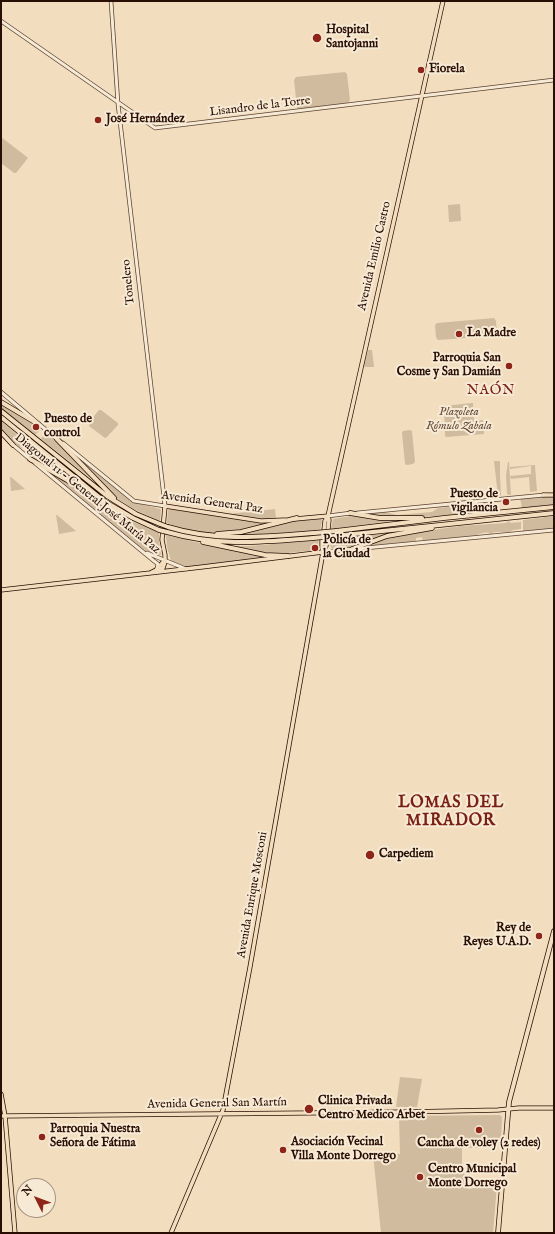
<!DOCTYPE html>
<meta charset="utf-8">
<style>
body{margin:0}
#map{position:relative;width:555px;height:1234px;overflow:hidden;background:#f2debf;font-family:"IM FELL English",serif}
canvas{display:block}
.frame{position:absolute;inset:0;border:2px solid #290e03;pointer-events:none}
.north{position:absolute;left:16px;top:1178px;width:40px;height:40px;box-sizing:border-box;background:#f7ead5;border:1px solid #a59281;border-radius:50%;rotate:312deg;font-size:11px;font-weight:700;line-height:16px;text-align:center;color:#290e03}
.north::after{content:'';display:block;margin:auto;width:14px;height:18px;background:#8f2418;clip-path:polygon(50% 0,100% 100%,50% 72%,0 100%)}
</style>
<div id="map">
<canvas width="555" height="1234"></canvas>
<div class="frame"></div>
<div class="north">N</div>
</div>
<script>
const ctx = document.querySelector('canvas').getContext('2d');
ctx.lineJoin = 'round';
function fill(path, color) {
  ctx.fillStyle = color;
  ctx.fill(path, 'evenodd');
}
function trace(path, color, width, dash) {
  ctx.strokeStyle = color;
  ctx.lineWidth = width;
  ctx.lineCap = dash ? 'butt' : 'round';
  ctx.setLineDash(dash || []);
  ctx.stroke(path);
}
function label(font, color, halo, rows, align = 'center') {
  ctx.font = font + ' "IM FELL English",serif';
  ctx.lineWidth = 4;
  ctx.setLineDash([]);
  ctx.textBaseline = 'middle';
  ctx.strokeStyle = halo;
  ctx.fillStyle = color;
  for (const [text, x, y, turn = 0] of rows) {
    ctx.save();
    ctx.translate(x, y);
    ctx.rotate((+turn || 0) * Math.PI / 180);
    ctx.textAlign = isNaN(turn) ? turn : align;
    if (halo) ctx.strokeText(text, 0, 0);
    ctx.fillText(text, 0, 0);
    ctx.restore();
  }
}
fill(new Path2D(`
 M345,72L347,74L350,100L348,103L299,109L297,108L294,80L296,77Z
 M1,137L27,157L28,158L16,173H14L1,163Z
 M460,204L461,221L449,222L448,205Z
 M494,318L496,321L497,333L495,336L438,340L436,337L435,325L437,323Z
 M368,350H372L374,367H365L364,366Z
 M472,403H473L474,421L483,420L484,434L446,437L445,436L444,406Z
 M1,405L31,422L38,428L39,431L35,435L1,408Z
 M99,410H101L118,423V425L107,437L105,438L89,426V422Z
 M1,421L27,443L23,448L19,447L1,430Z
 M410,430L412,431L415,462L413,464L407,465L405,464L402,433L403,431Z
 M44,434H46L61,445L99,485L41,439Z
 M33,447L81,486L41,464L28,453Z
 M71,452L133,502L160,509L161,510L160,521L133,509L112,495Z
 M494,461H500V474L501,495L500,496H498Z
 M508,462H509L511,495H509L507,494L506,475Z
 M535,465L537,491L530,492L529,477L511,479L510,476L531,474V466L510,469V467Z
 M48,471L76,487L111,512L159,533V541L161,555C155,556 145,551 139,546L47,472Z
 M10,477H11L25,489L11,491Z
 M543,496H554V505L522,508L520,498Z
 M494,502L495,510C452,515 407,521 364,514L385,512L397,515L432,512L438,508Z
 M170,509H173L274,522C264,525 254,528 244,531C219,536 190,533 167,523L168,510Z
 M275,509L276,518L265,520L228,514Z
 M56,515H57L76,531L59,534Z
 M351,516L399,519L400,520L331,529L333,519Z
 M554,516V529L523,532V520Z
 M321,519L322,521L320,530L285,533L235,535L292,521Z
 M509,521L510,523L521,522V529L513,530L510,532H495L490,534C487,531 481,533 477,535L423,541L422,537L416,538V541L367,546L388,537L419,532L461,526L506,523Z
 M402,532L353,547L332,548L329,544L330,539Z
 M166,535L221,548L269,557L187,567L171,561L167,547Z
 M319,540L317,549L316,550L279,554H269L227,546H250Z
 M400,1077L422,1079L417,1107H396Z
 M500,1115L502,1117L501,1139L476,1138V1139L490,1140V1148H462V1164L468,1189L497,1185L493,1233H381L373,1154H400L399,1116Z`), '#d0bb9f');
const minor = new Path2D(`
 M1,21L155,128L554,80
 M1,392L58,440
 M63,443L134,501L165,506L118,104L111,1
 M12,444L31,460
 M35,463L154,561L158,564L157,568
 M357,513L544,495
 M328,516L351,513
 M323,552L554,530
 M147,553L186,569`);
const major = new Path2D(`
 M543,495H554
 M328,516L329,520L328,529
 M295,519L328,516
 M324,530L325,521L328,516L443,1
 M322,540V548L323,552
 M157,572L163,568L165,562V555L162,540L165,506L261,521L285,520
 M150,573L202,567L323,552
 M1,590L150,573L156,570L165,560
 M1,1094L5,1116L15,1233
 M1,1116L406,1112L498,1110L519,1108H554
 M171,1233L223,1110L250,967L323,552L326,546L327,539`);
const highway = new Path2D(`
 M1,402L38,424
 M1,411L107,496L136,514L160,524
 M1,417L104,501L133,518L159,530
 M1,432L13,445
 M57,439L114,498
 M30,459L67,480L100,502L117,512
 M350,513L380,518H422
 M168,527C217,542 263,537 314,533
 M336,531L444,518L554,507
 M167,532C219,547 261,542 313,538
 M217,534L241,532L297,518
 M335,536L554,513
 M203,542L265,555L288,556
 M352,549L387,536L432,528
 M498,1233L509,1102L554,931`);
trace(minor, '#5b4232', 4.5);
trace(major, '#290e03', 5);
trace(highway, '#290e03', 5.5);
trace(minor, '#f7ead5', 3);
trace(major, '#f2debf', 3.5);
trace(highway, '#f2debf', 4);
const highwayBridge = new Path2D(`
 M160,524L168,527
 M159,530L167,532
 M314,533L336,531
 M313,538L335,536`);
trace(highwayBridge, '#290e03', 5.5, []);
trace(highwayBridge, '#f2debf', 4);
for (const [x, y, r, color] of [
 [317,38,5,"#8f2418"],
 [421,70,4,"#8f2418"],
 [98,120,4,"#8f2418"],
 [459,334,4,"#8f2418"],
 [509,366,4,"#8f2418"],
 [36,427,4,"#8f2418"],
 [506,502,4,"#8f2418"],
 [315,548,4,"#8f2418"],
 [370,855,5,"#8f2418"],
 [539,936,4,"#8f2418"],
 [309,1109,5,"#8f2418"],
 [479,1130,4,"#8f2418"],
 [42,1137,4,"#8f2418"],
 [283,1150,4,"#8f2418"],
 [420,1177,4,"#8f2418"]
]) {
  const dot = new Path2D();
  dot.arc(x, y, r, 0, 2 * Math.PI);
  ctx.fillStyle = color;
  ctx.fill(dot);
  trace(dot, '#f7ead5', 1.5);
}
label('bold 12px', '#290e03', '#f7ead5', [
 ["Hospital",326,31],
 ["Santojanni",326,45],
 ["Fiorela",429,70],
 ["José Hernández",106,120],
 ["La Madre",467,334],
 ["Parroquia San",501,359,"right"],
 ["Cosme y San Damián",501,373,"right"],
 ["Puesto de",44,420],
 ["control",44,434],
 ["Puesto de",498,495,"right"],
 ["vigilancia",498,509,"right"],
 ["Policía de",323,541],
 ["la Ciudad",323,555],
 ["Carpediem",379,855],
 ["Rey de",531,929,"right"],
 ["Reyes U.A.D.",531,943,"right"],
 ["Clinica Privada",318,1102],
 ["Centro Medico Arbet",318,1116],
 ["Parroquia Nuestra",50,1130],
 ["Señora de Fátima",50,1144],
 ["Asociación Vecinal",291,1143],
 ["Villa Monte Dorrego",291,1157],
 ["Cancha de voley (2 redes)",479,1144,"center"],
 ["Centro Municipal",428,1170],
 ["Monte Dorrego",428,1184]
], 'left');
label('12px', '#290e03', '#f7ead5', [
 ["Lisandro de la Torre",260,107,-7],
 ["Avenida Emilio Castro",375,256,-77],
 ["Tonelero",129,282,-96],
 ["Diagonal 11 - General José María Paz",87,494,39],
 ["Avenida General Paz",212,503,8],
 ["Avenida Enrique Mosconi",253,895,-80],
 ["Avenida General San Martín",217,1104,-1]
]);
label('italic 12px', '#634b3a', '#f7ead5', [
 ["Plazoleta",459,413],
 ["Rómulo Zabala",459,427]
]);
ctx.letterSpacing = '1px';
label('14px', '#7a1f14', '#f7ead5', [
 ["NAÓN",491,391]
]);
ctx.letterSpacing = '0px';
ctx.letterSpacing = '1px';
label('bold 16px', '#7a1f14', '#f7ead5', [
 ["LOMAS DEL",451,804],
 ["MIRADOR",451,822]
]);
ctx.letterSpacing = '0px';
</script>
